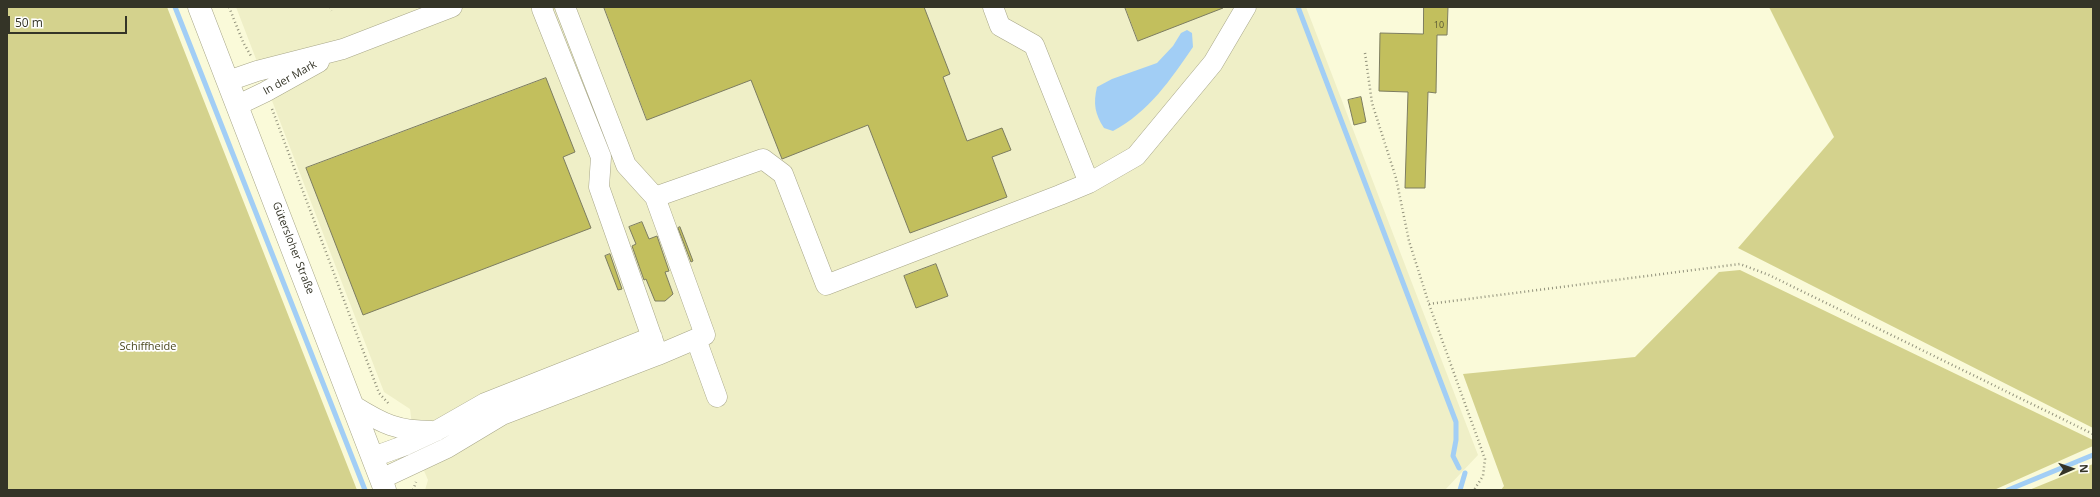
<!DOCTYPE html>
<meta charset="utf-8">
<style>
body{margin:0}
#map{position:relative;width:2100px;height:497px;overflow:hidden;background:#fafad9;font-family:"Open Sans",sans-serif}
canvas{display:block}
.frame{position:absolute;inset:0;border:8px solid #343427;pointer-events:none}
.north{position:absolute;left:2052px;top:449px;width:40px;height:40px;-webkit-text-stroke:3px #fff;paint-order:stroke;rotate:88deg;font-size:11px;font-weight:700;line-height:16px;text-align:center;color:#343427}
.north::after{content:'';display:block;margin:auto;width:14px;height:18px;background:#343427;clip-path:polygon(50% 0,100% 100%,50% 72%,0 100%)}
.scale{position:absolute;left:8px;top:16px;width:119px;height:18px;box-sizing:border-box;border:2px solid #343427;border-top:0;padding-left:5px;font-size:12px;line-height:14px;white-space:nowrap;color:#343427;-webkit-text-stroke:3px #fff;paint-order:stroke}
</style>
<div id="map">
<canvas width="2100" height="497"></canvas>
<div class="frame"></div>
<div class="north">N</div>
<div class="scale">50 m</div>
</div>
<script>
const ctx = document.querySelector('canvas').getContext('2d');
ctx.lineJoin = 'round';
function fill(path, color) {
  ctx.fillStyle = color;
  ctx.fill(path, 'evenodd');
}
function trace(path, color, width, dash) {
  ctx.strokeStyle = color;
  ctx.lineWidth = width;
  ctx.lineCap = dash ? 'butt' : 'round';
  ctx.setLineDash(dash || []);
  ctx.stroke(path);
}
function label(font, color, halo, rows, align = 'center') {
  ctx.font = font + ' "Open Sans",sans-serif';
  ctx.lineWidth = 3.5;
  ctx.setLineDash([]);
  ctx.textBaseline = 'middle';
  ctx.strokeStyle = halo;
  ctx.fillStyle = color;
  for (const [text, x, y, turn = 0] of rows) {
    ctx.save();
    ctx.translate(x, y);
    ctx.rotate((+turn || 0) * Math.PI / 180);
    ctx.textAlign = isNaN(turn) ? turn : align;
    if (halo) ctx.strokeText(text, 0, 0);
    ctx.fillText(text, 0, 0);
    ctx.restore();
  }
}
fill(new Path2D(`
 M236,7H1306L1478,455L1445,490H425L428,480L415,450L410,409L384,392Z`), '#efefc7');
fill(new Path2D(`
 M7,7H167L357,490H7Z
 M1769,7H2093V428L1738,248L1834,137Z
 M1740,270L2093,440V446L1994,490H1501L1504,486L1463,374L1635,357L1719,272Z
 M2093,464V490H2029Z`), '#d4d28d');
fill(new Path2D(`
 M1187,30L1192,33L1193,47C1171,79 1149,112 1113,131L1104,128C1095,114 1093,104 1097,87L1112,79L1157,63L1173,46L1181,33Z`), '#a2cef5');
trace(new Path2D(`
 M175,7L365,490
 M1298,7L1456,422V440L1453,456L1459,468
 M1460,490L1465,473
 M2008,490L2093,455`), '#a2cef5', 5);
const building = new Path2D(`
 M604,7H924L950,74L943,77L967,141L1002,128L1011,150L992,157L1007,197L910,233L868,125L782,159L751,80L647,120Z
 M1125,7H1223V8L1138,41Z
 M1424,7H1448L1447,35H1437L1436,93L1428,92L1425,188H1405L1408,92L1379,91L1380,33L1423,34Z
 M546,78L575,152L563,157L591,228L363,315L306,168Z
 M1361,97L1366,122L1354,125L1348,100Z
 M642,222L649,239L657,236L669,271L665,272L673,294L665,301H655L646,279L644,280L632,246L636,244L629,227Z
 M680,227L693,261L691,262L678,228Z
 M610,254L622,289L618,290L605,256Z
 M936,264L948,296L916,308L904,276Z`);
fill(building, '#c2bf5d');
trace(building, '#7d7d60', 1);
const minor = new Path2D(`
 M543,7L542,9L601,157L599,187L658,355
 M993,7L1000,26L1034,45L1089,183
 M228,81L257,71L343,49L452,7
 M238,105L265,92L319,62
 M655,197L763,159L783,174L826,285L1060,195L1089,183L1136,156L1213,63L1246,7
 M696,339L717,397
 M354,406C383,424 397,431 432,431
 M373,457L406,445L436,431L485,403L652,337
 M381,479L447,448L502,415L658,355L705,335L655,197L626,165L565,7`);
const major = new Path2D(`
 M199,7L385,490`);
trace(minor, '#a8a789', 21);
trace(major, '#a8a789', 23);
trace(new Path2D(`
 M229,7L243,42L251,56
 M330,7L331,11
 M1365,53L1372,103L1396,178L1409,241L1429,304L1485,459L1483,476L1474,490
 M272,109L379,393L389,404
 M1429,304L1740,264L1769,275L2093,434
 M413,490L416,482`), '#92927c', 2.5, [1, 3]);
trace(minor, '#fff', 20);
trace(major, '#fff', 22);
label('9px', '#585734', null, [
 ["10",1439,25]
]);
label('11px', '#343427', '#fff', [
 ["In der Mark",290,78,-29],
 ["Gütersloher Straße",293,248,69]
]);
label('11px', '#4b4920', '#fff', [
 ["Schiffheide",148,347]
]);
</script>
